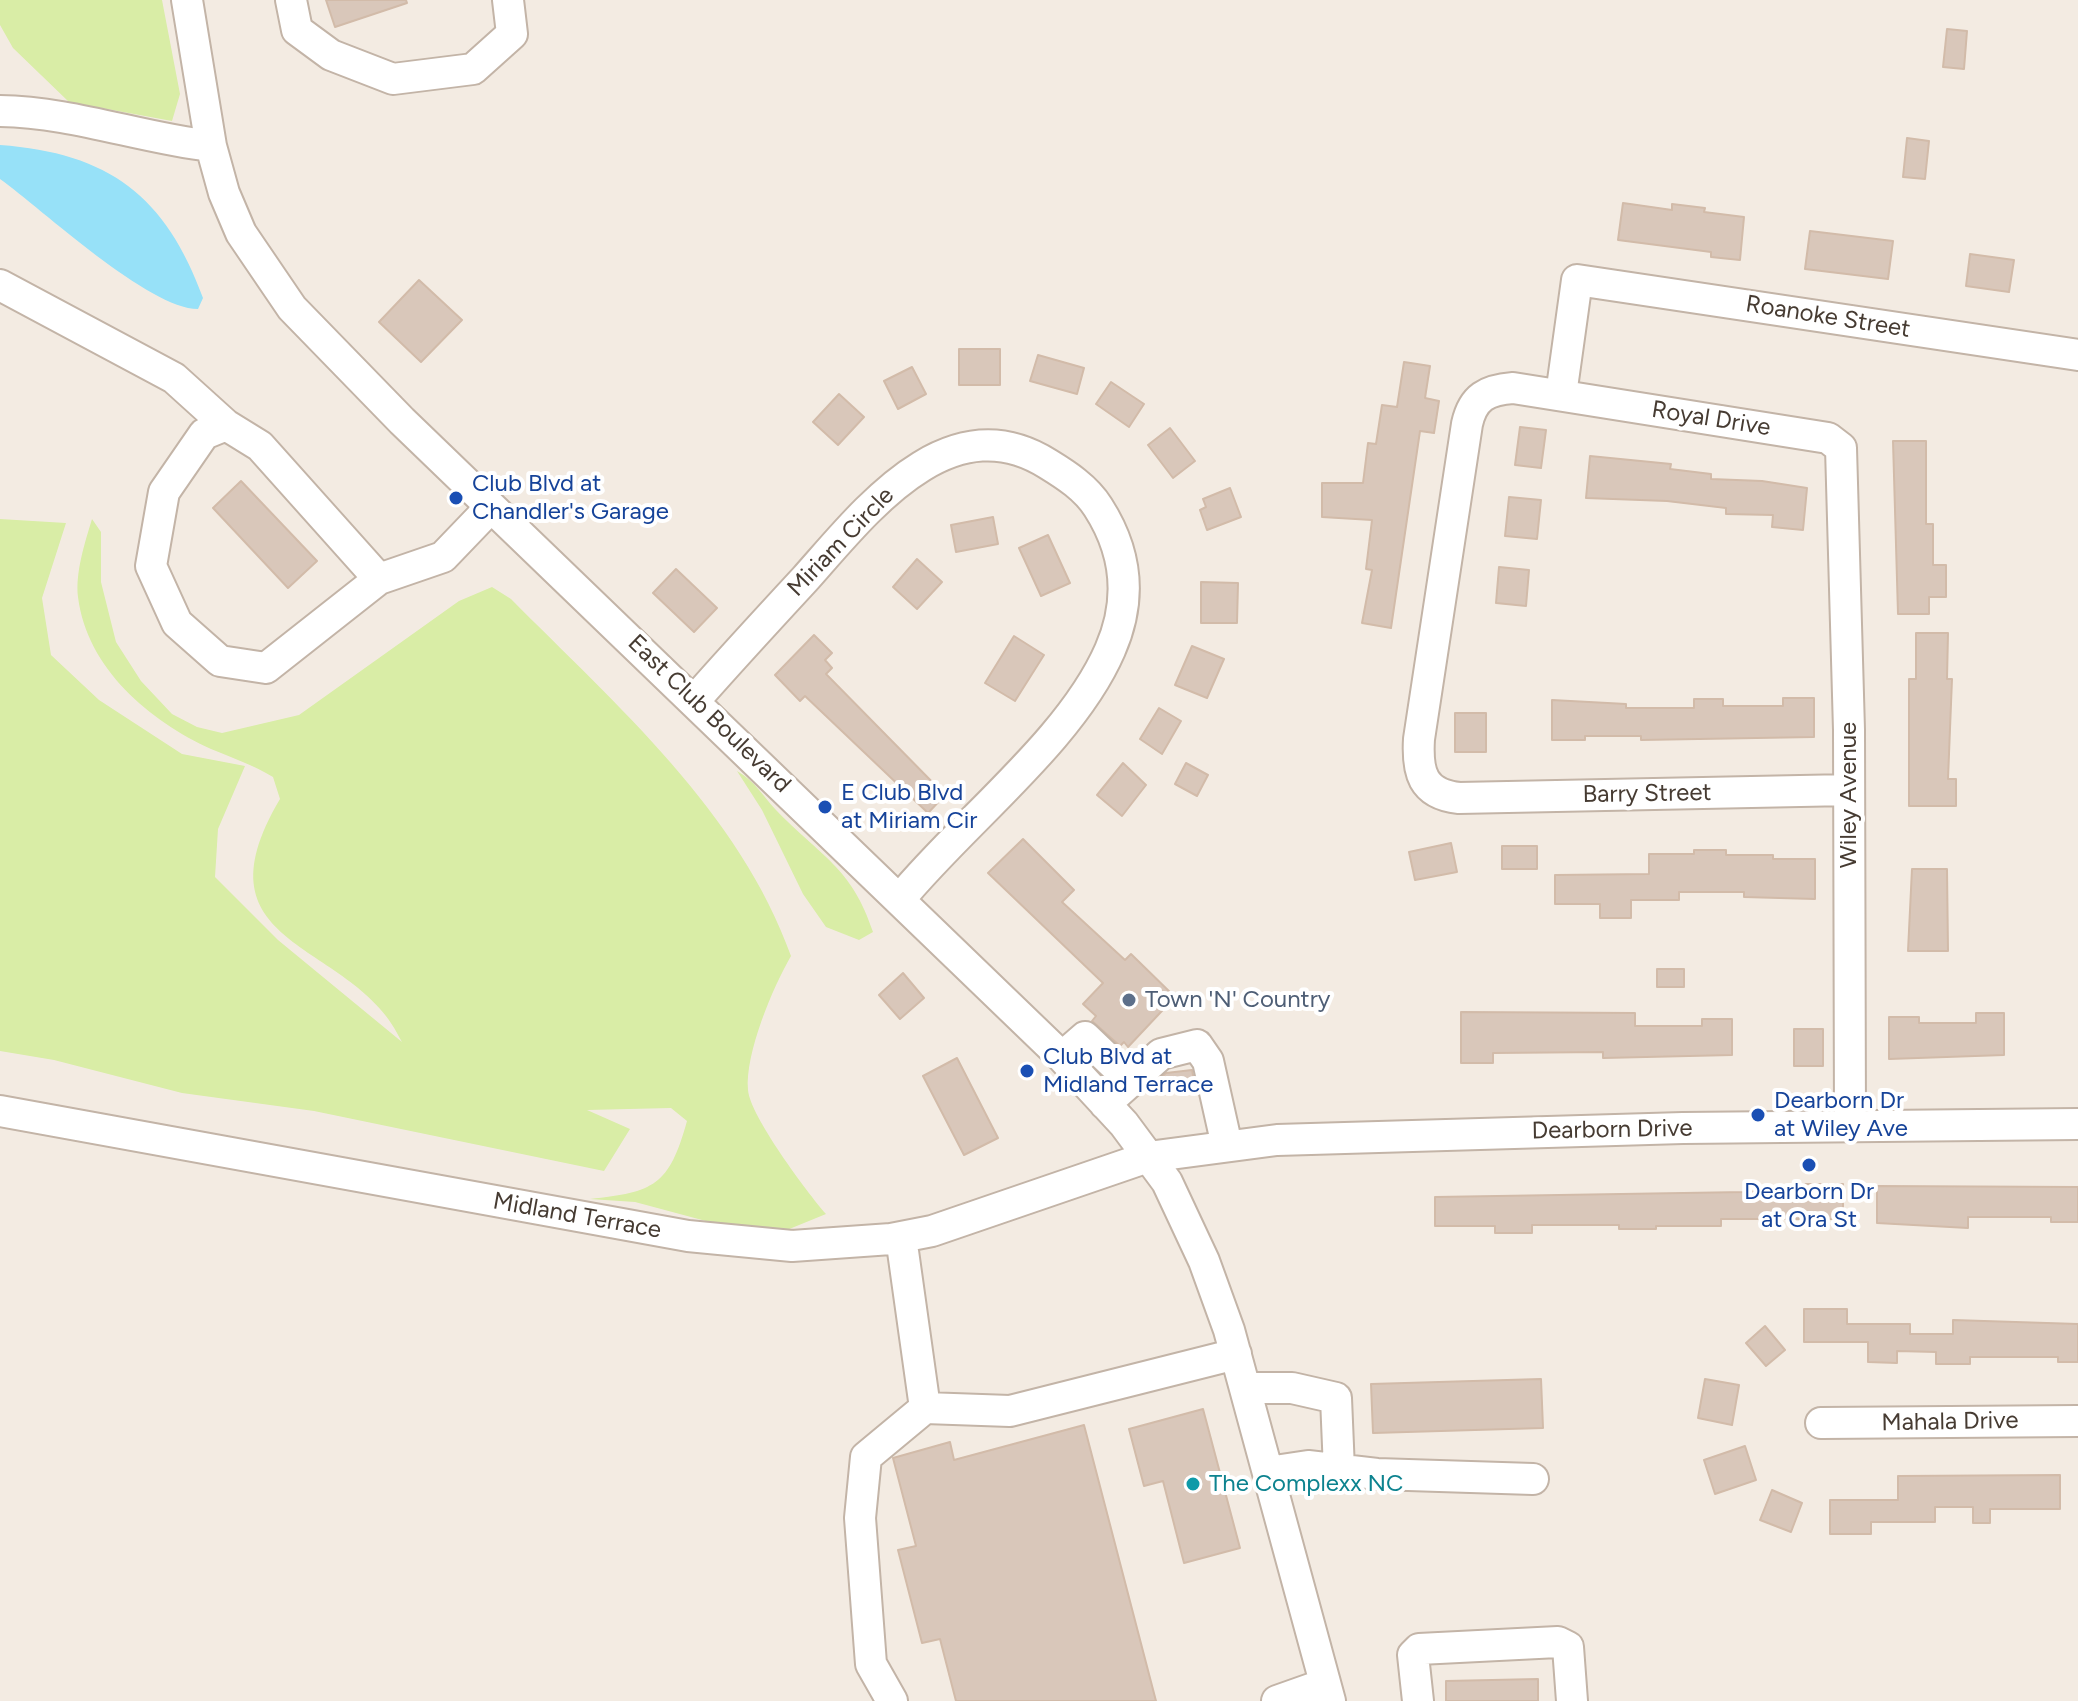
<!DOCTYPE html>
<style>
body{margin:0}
canvas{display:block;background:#f3ebe2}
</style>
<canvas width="2078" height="1701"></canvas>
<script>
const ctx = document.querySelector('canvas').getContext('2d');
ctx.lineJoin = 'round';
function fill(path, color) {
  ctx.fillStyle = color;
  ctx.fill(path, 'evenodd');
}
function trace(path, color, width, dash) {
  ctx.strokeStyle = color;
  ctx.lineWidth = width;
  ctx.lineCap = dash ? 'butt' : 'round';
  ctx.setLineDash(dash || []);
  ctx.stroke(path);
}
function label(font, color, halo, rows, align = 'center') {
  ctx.font = font + ' Figtree,sans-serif';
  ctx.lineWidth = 8;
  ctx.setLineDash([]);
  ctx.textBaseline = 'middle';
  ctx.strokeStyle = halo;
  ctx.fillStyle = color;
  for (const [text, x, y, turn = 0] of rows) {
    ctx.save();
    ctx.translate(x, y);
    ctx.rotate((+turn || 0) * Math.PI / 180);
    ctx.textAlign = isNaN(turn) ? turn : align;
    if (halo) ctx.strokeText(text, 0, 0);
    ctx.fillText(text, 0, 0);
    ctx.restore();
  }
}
fill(new Path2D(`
 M0,0H162L180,94L172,121L69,102L13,48L0,25Z
 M0,519L66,523L42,598L51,655L99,700L182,754L245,766L218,829L215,877L278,940L402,1042C356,939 189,952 280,799L273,777C253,765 233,758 211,749C150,721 87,669 78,597C75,573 85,542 92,519L101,532V582L116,642L141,681L172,714L197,727L222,733L299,715L459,601L492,587L511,599C616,705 740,812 791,956C773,987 745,1053 748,1090C750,1116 807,1192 826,1214L782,1232L717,1224L635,1202L590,1199C654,1192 669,1186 687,1121L671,1108L587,1110L630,1129L604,1171L314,1111L182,1093L54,1060L0,1051Z
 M737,771C755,781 762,795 776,810C820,856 852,867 873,932L859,940L826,927L803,894L762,810Z`), '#d9eda6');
fill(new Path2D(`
 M0,145C109,153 166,196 203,298L198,309C149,309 43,210 0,179Z`), '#97e1f8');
const building = new Path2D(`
 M326,0H406L407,3L335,27Z
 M1947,29L1967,31L1964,69L1943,67Z
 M1907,138L1929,141L1925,179L1903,177Z
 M1623,203L1672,210V204L1705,208L1704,212L1744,217L1740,260L1711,257V252L1618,240Z
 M1810,231L1893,241L1888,279L1805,269Z
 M1970,254L2014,260L2009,292L1966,286Z
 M419,280L462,320L421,362L379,322Z
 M959,349H1000V385H959Z
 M1038,355L1084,368L1077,394L1030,381Z
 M1404,362L1430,366L1425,398L1439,401L1434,433L1420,431L1391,628L1362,623L1372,570L1366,569L1372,520L1322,517V483H1363L1368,443L1376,444L1382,405L1397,407Z
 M912,367L926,394L898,409L884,381Z
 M1111,382L1144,404L1129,427L1096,404Z
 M839,394L864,417L838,445L813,422Z
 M1520,427L1546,430L1541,468L1515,465Z
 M1170,428L1195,461L1173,478L1148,445Z
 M1893,441H1926V524H1933V565H1946V597H1929V614H1898Z
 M1590,456L1671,464L1670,469L1711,474V479L1762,481L1807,488L1803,530L1772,527L1773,515L1726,514V508L1667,501L1586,498Z
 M241,481L317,561L288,588L213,508Z
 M1230,488L1241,517L1207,530L1200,510L1206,507L1203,499Z
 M1509,497L1541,500L1537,539L1505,536Z
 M993,517L998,544L956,552L951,525Z
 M1048,535L1070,583L1041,596L1019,548Z
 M917,559L942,582L917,609L893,587Z
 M1499,567L1529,570L1526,606L1496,603Z
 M676,569L717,608L694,632L653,593Z
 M1201,582L1238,583L1237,623H1201Z
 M1916,633H1948L1947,679H1952L1948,779H1956V806H1909V679H1916Z
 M814,635L832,653L825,660L832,668L826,674L945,795L928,813L805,696L800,701L775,675Z
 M1014,636L1044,655L1015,701L985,683Z
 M1192,646L1224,659L1207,698L1175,685Z
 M1783,698H1814V737L1641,740V736H1585V740H1552V700L1626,704V708H1694V699H1723V706H1783Z
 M1159,708L1181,721L1162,754L1140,739Z
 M1455,713H1486V752H1455Z
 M1123,763L1146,785L1122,816L1097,795Z
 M1186,763L1208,775L1197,796L1175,784Z
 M1023,839L1074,890L1062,902L1125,960L1131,954L1175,997L1128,1047L1124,1042L1120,1046L1092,1021L1096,1016L1083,1004L1103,983L988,873Z
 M1451,843L1457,872L1415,880L1409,852Z
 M1502,846H1537V869H1502Z
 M1694,850H1726V855H1773V859H1815V899L1744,897V892H1679V900H1631V918H1600V904H1555V875L1649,874V854H1694Z
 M1912,869H1947L1948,951H1908Z
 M1657,969H1684V987H1657Z
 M903,973L924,998L900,1019L879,995Z
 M1461,1012L1635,1013V1026H1702V1019H1732V1055L1603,1058V1052L1493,1053V1063H1461Z
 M1976,1013H2004V1055L1889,1059V1017H1919V1023H1976Z
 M1794,1029H1823V1066H1794Z
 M957,1058L998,1138L964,1155L923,1076Z
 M1192,1070L1196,1090L1160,1095L1157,1081L1166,1073Z
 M1800,1184H1843V1219H1721V1226H1656V1229H1619V1225H1532V1233H1495V1226H1435V1197L1745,1192L1800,1189Z
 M1877,1186L2078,1187V1222H2051V1217H1968V1228L1877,1223Z
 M1804,1309H1847V1324H1910V1334H1953V1320L2078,1324V1362H2058V1357H1970V1364H1936V1352L1897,1351V1363L1868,1362V1342H1804Z
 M1765,1326L1785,1350L1766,1366L1746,1343Z
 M1541,1379L1543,1428L1373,1433L1371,1384Z
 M1705,1379L1739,1385L1732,1425L1698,1418Z
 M1203,1409L1240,1548L1184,1563L1163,1481L1144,1486L1129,1429Z
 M1084,1425L1156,1701H956L940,1639L922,1643L898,1550L916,1546L893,1458L950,1442L954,1460Z
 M1745,1446L1756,1480L1715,1494L1704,1460Z
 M2060,1475V1509H1990V1523H1973V1507H1935V1522H1871V1534H1830V1500H1898V1476Z
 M1772,1490L1802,1503L1791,1532L1760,1520Z
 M1538,1679V1701H1446V1681Z`);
fill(building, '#d9c7ba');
trace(building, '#d2bba9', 2);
const minor = new Path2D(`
 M187,0L211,146L224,193L241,233L292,308L402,421L1062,1057L1124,1124L1167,1182L1204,1261L1229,1330L1330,1701
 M291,0L297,30L331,55L393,79L473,69L512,34L508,0
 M0,111C73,112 140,138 211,146
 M0,285L174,378L226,425
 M1561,395L1577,280L2078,355
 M379,579L266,668L220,661L177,623L151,566L164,492L204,434L226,425L260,446L379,579L443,557L491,507
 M695,700C731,659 768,619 805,579C864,513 948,401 1048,464C1066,475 1086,488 1098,507C1127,552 1132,600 1110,650C1071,740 963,822 900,899
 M1849,790L1459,798C1422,794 1417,772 1419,739L1467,424C1473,397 1487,390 1513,388L1828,438L1841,448L1849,730L1850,1125
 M1062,1057L1085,1037L1131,1081
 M1105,1104L1161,1054L1197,1045L1208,1061L1227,1146
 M0,1111L688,1236L792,1246L891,1239L932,1231L1148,1157L1277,1140L1683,1128L2078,1124
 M1245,1388H1292L1336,1398L1339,1470
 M925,1408L1010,1411L1236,1354
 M1821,1423L2078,1421
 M1268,1472L1308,1466L1377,1474L1533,1479
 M892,1701L871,1664L860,1518L866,1457L925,1408L901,1237
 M1277,1701L1325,1684
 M1418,1701L1413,1655L1419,1649L1558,1642L1568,1647L1572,1701`);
trace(minor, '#c3b4a7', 34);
trace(minor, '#fff', 30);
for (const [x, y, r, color] of [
 [456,498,8,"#1a4fb4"],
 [825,807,8,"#1a4fb4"],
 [1129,1000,8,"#5c6f8a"],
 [1027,1071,8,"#1a4fb4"],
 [1758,1115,8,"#1a4fb4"],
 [1809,1165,8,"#1a4fb4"],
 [1193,1484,8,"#0f9aa8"]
]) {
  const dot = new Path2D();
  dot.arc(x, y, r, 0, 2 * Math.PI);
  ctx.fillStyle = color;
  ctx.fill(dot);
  trace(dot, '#fff', 3);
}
label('24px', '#463b32', '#fff', [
 ["Roanoke Street",1828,317,9],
 ["Royal Drive",1711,419,9],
 ["Miriam Circle",841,542,-46],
 ["East Club Boulevard",709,714,44],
 ["Barry Street",1647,794,-1],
 ["Wiley Avenue",1849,795,-90],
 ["Dearborn Drive",1612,1130,-1],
 ["Midland Terrace",577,1216,10],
 ["Mahala Drive",1950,1422,-1]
]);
label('24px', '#164399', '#fff', [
 ["Club Blvd at",472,484],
 ["Chandler's Garage",472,512],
 ["E Club Blvd",841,793],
 ["at Miriam Cir",841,821],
 ["Club Blvd at",1043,1057],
 ["Midland Terrace",1043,1085],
 ["Dearborn Dr",1774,1101],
 ["at Wiley Ave",1774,1129],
 ["Dearborn Dr",1809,1192,"center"],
 ["at Ora St",1809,1220,"center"]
], 'left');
label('24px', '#4e5e75', '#fff', [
 ["Town 'N' Country",1145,1000]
], 'left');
label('24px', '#0d838f', '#fff', [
 ["The Complexx NC",1209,1484]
], 'left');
</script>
